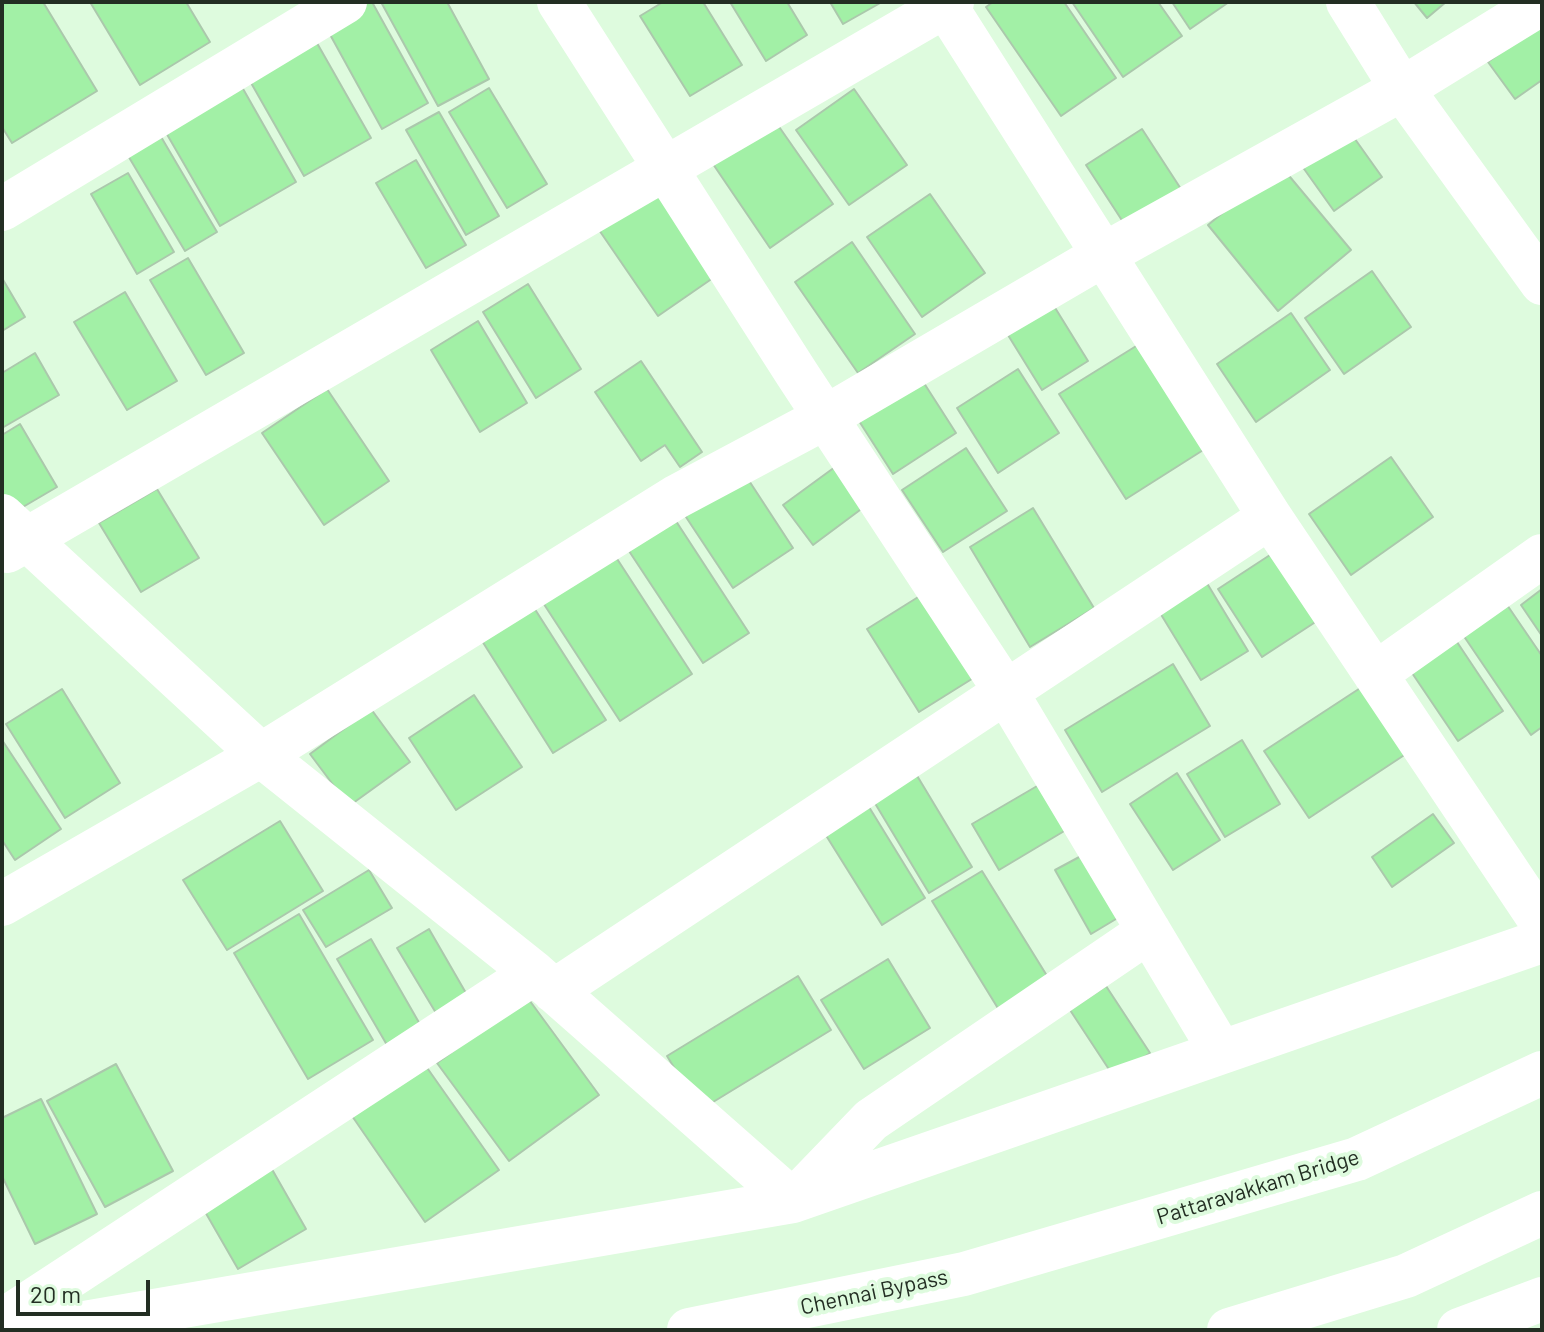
<!DOCTYPE html>
<style>
body{margin:0}
#map{position:relative;width:1544px;height:1332px;overflow:hidden;background:#defbde;font-family:Barlow,sans-serif}
canvas{display:block}
.frame{position:absolute;inset:0;border:4px solid #232e23;pointer-events:none}
.scale{position:absolute;left:16px;top:1280px;width:134px;height:36px;box-sizing:border-box;border:4px solid #232e23;border-top:0;padding-left:10px;font-size:24px;line-height:28px;white-space:nowrap;color:#232e23;-webkit-text-stroke:6px #defbde;paint-order:stroke}
</style>
<div id="map">
<canvas width="1544" height="1332"></canvas>
<div class="frame"></div>
<div class="scale">20 m</div>
</div>
<script>
const ctx = document.querySelector('canvas').getContext('2d');
ctx.lineJoin = 'round';
function fill(path, color) {
  ctx.fillStyle = color;
  ctx.fill(path, 'evenodd');
}
function trace(path, color, width, dash) {
  ctx.strokeStyle = color;
  ctx.lineWidth = width;
  ctx.lineCap = dash ? 'butt' : 'round';
  ctx.setLineDash(dash || []);
  ctx.stroke(path);
}
function label(font, color, halo, rows, align = 'center') {
  ctx.font = font + ' Barlow,sans-serif';
  ctx.lineWidth = 8;
  ctx.setLineDash([]);
  ctx.textBaseline = 'middle';
  ctx.strokeStyle = halo;
  ctx.fillStyle = color;
  for (const [text, x, y, turn = 0] of rows) {
    ctx.save();
    ctx.translate(x, y);
    ctx.rotate((+turn || 0) * Math.PI / 180);
    ctx.textAlign = isNaN(turn) ? turn : align;
    if (halo) ctx.strokeText(text, 0, 0);
    ctx.fillText(text, 0, 0);
    ctx.restore();
  }
}
const building = new Path2D(`
 M2,2H43L97,91L12,143L2,127Z
 M90,2H186L210,42L140,85Z
 M354,2H372L428,103L382,129L322,20Z
 M381,2H447L489,79L438,106Z
 M663,2H703L742,65L690,96L640,16Z
 M730,2H787L807,35L766,61Z
 M830,2H882L843,24Z
 M993,2H1064L1116,78L1061,116L986,7Z
 M1072,2H1158L1182,36L1123,77Z
 M1172,2H1229L1190,29Z
 M1414,2H1446L1427,18Z
 M1542,22V80L1515,99L1488,62Z
 M309,29L371,138L304,176L242,67Z
 M238,80L296,182L220,226L161,124Z
 M489,88L547,184L507,208L449,112Z
 M854,89L907,165L849,205L796,130Z
 M439,112L499,216L466,235L406,130Z
 M775,121L833,204L770,248L713,164Z
 M1345,125L1382,177L1334,211L1297,159Z
 M1142,129L1181,189L1125,225L1086,165Z
 M157,130L217,232L185,251L124,149Z
 M416,160L466,245L426,268L376,183Z
 M1280,165L1351,250L1278,311L1208,225Z
 M128,173L174,252L137,274L91,194Z
 M665,180L726,269L658,316L597,227Z
 M930,194L985,273L922,317L867,237Z
 M852,242L915,334L858,373L795,282Z
 M188,258L244,353L206,375L150,280Z
 M1372,271L1411,327L1344,374L1305,318Z
 M2,278L25,317L2,331Z
 M528,284L581,369L536,398L483,312Z
 M125,292L177,381L127,410L74,322Z
 M1049,298L1088,361L1042,390L1003,327Z
 M1291,313L1330,370L1256,422L1217,364Z
 M478,321L527,403L480,432L431,350Z
 M1141,343L1208,447L1126,499L1059,394Z
 M35,353L59,395L2,428V373Z
 M641,361L702,452L680,467L665,445L641,461L595,392Z
 M1018,369L1059,433L998,473L957,408Z
 M922,380L956,433L893,474L859,421Z
 M327,389L389,481L324,525L262,433Z
 M20,424L57,487L11,514L2,498V435Z
 M966,448L1007,511L943,552L902,490Z
 M1391,457L1433,517L1351,575L1309,514Z
 M835,467L864,507L813,545L783,505Z
 M742,470L793,548L733,588L682,511Z
 M157,489L199,558L141,592L99,523Z
 M1033,508L1094,608L1030,647L970,547Z
 M672,515L749,633L703,663L625,545Z
 M610,548L692,674L620,721L538,595Z
 M1273,553L1317,621L1262,657L1218,589Z
 M1202,575L1248,651L1201,680L1154,603Z
 M931,589L983,672L919,712L867,629Z
 M1542,589V636L1521,605Z
 M1503,599L1542,656V727L1531,735L1459,629Z
 M529,600L606,720L553,753L477,633Z
 M1453,636L1503,711L1458,741L1408,667Z
 M1173,664L1210,726L1102,792L1065,730Z
 M1371,681L1415,748L1309,818L1264,751Z
 M62,689L120,783L65,818L6,724Z
 M474,695L522,767L456,810L409,738Z
 M371,709L410,762L349,806L310,754Z
 M2,740L61,829L15,860L2,840Z
 M1242,740L1280,804L1225,837L1187,774Z
 M910,764L972,867L929,893L867,790Z
 M1177,773L1220,840L1173,870L1130,804Z
 M1044,782L1071,827L999,870L972,824Z
 M861,794L925,898L882,925L817,821Z
 M1433,814L1454,843L1392,887L1372,857Z
 M280,821L323,891L227,950L183,880Z
 M1096,848L1131,910L1091,934L1055,870Z
 M369,870L392,908L326,947L303,910Z
 M982,871L1049,979L999,1010L932,901Z
 M299,914L373,1040L308,1079L234,953Z
 M429,929L470,1000L439,1018L397,948Z
 M371,939L421,1026L387,1045L337,959Z
 M888,959L930,1028L864,1069L821,1000Z
 M798,976L831,1030L700,1110L667,1056Z
 M1106,986L1150,1053L1114,1077L1070,1010Z
 M527,997L599,1095L509,1161L437,1063Z
 M423,1062L499,1170L425,1222L350,1113Z
 M116,1064L173,1171L105,1207L47,1101Z
 M41,1099L97,1214L35,1244L2,1176V1118Z
 M269,1164L306,1229L238,1269L200,1203Z`);
fill(building, '#a2f0a6');
trace(building, '#abc8ac', 2);
trace(new Path2D(`
 M559,2L797,374L1006,692L1221,1052
 M943,2L1270,517L1542,923
 M1348,2L1402,89L1542,283
 M2,209L345,2
 M2,516L261,755L534,973L793,1201L871,1120L1149,931
 M7,551L952,2
 M1375,674L1542,556
 M2,904L261,755L676,497L826,417L1105,254L1402,89L1542,3
 M554,991L1270,517
 M2,1321L534,973
 M44,1330L793,1201L1542,941
 M1459,1330L1542,1299`), '#fff', 44);
trace(new Path2D(`
 M689,1330L964,1274L1357,1159L1542,1073
 M1229,1330L1406,1276L1542,1213`), '#fff', 44);
label('22px', '#232e23', '#defbde', [
 ["Pattaravakkam Bridge",1258,1187,-17],
 ["Chennai Bypass",874,1292,-12]
]);
</script>
